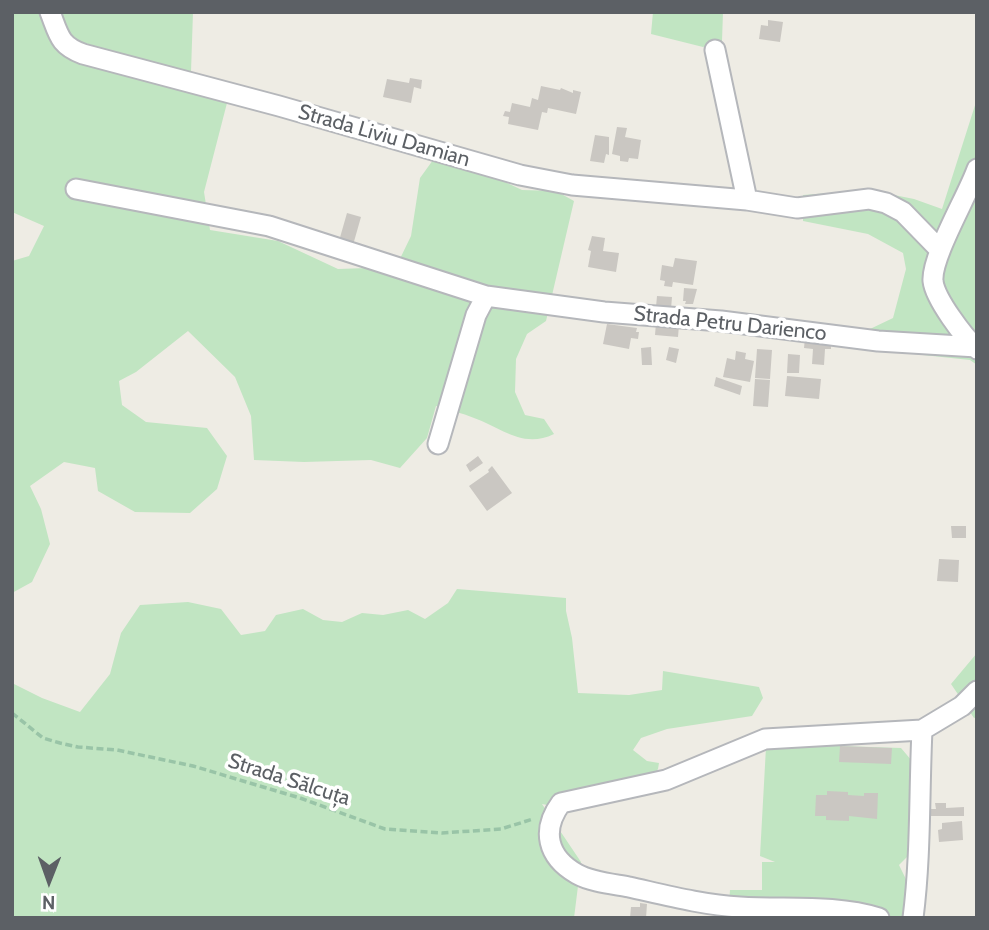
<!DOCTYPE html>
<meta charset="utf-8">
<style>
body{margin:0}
#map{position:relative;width:989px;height:930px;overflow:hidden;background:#eeece4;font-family:Cabin,sans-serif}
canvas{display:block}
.frame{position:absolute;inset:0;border:14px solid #5c6065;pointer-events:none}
.north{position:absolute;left:14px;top:846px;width:70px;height:70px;-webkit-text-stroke:5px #fff;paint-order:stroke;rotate:181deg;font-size:19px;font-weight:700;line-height:28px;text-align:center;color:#5c6065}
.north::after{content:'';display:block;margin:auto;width:24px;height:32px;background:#5c6065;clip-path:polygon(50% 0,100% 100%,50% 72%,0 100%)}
</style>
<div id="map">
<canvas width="989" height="930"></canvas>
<div class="frame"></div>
<div class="north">N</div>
</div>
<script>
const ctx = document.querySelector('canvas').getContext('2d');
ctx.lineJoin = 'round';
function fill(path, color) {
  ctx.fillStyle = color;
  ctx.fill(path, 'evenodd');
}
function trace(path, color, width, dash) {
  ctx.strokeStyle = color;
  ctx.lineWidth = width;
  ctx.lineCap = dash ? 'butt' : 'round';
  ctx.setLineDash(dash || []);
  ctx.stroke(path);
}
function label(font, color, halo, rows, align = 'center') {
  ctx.font = font + ' Cabin,sans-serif';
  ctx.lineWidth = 7;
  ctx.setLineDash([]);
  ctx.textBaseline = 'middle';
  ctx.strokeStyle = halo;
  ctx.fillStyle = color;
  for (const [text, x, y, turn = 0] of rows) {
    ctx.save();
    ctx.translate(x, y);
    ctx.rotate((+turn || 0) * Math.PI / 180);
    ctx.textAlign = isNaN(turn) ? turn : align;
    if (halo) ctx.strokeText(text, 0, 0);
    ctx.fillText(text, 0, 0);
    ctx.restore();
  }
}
fill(new Path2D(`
 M12,12H193L191,72L198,94L227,103L204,192L210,230L278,241L338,269L396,267L411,236L420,178L433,160L484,172L522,190L556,191L574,201L546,321L527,334L516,359L515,392L525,415L544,419L554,434C523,449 502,428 474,418C462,413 449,410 436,406L427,438L400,468L371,460L304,462L254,460L251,416L235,377L188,331L136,372L119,381L122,405L146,422L207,428L227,456L217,489L190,513L135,512L98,491L95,468L64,462L30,486L41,509L50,544L32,582L12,593V261L29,256L44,226L12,212Z
 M653,12H723L722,41L703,47L651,34Z
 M977,99V365L970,360L876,350L870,329L893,318L906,269L903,253L868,234L803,221V195L869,190L914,199L942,209Z
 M457,589L566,598V611L572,638L578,693L629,695L662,690L663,671L759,687L763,698L752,716L667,729L641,738L633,750L647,761L659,763L658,769L653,777L618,783L547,805L542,804L581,862L574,918H12V683L42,698L80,712L110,674L121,633L140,605L188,602L221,609L241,635L265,631L276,615L303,609L323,620L342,622L362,613L383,615L408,610L425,619L448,603Z
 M977,653V717L974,718L951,684Z
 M840,746L901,748L912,761L907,857L899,865L925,918H728L730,890H762V862H775L760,856L766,747Z`), '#c1e5c2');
fill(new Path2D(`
 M768,20L783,22L780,42L759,39L761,25L768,26Z
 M410,78L422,80L421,89L414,87L411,103L383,97L387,79L409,83Z
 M541,86L560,90L561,88L573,93V90L581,92L576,114L548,108L547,113L542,112L538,130L508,124L509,117L503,116L505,111L510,112L512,103L530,107L532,98L538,100Z
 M617,127L627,128L625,137L641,140L638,159L629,158L628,162L620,161V156L612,154Z
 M595,135L609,137V155L606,154L604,163L590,161Z
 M347,213L361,217L353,245L339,241Z
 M592,236L605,238L603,251L619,253L616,272L588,267L591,251L588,250Z
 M675,258L697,261L693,285L673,282L672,287L664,286L665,281L660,280L662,265L673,267Z
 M684,288L697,289L693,304H685L686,301H683Z
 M657,296L672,297L671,309L656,307Z
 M656,323L679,325L678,337L655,335Z
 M607,324L637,328L636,332H639L638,339L631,338L629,349L603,344Z
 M805,338L831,340V349H825L824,365L812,364L813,349L804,348Z
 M651,347L652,365H642L641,348Z
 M669,347L679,349L676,363L666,360Z
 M757,349L772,350L770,379L755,378Z
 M736,351L746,353L745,359L754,361L750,382L723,377L727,358L735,360Z
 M788,354L800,355L799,373H787Z
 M787,376L821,379L819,399L785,396Z
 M716,377L742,386L740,395L714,386Z
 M755,379L770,380L768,407L753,406Z
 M478,456L483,463L470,472L466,465Z
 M492,466L512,493L487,511L469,486L489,472L488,470Z
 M951,526H966V538H952Z
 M939,559L959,560L958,582L937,581Z
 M840,746L892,748L891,764L839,762Z
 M827,791L848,792V795L864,796V793H878L877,819L849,816V821L826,820V816H815L816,795H827Z
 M935,803H946V808L964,807V816H930L929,809H936Z
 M962,821L963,840L939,842L938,830L942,829V823Z
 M640,903L647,904L646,918H630L631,907H640Z`), '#cac7c2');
const minor = new Path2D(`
 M50,12C59,35 59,45 83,54L279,106L520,175L572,185L747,200L797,208L869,199L886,203L903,212L940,250
 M715,50L747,200
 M977,169C968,195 931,257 933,281C935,299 964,337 977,349
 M76,189L269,226L486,296L604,312L721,321L878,341L977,347
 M438,444L476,315L486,296
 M879,918C834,904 786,910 740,907C703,905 665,895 629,887C613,884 591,882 577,874C547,857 541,830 561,803L666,780L765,739L922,730L962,706L977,691
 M913,918C921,856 919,793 922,730`);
trace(minor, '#b5b7bb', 23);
trace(new Path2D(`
 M12,713L43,738L60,743L78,747L117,750L193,766L300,798L385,829L442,833L501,829L533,819`), '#99c4a7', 3.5, [7, 3.5]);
trace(minor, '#fff', 19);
label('21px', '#5c6065', '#fff', [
 ["Strada Liviu Damian",384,136,16],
 ["Strada Petru Darienco",730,324,6],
 ["Strada Sălcuța",289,780,18]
]);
</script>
